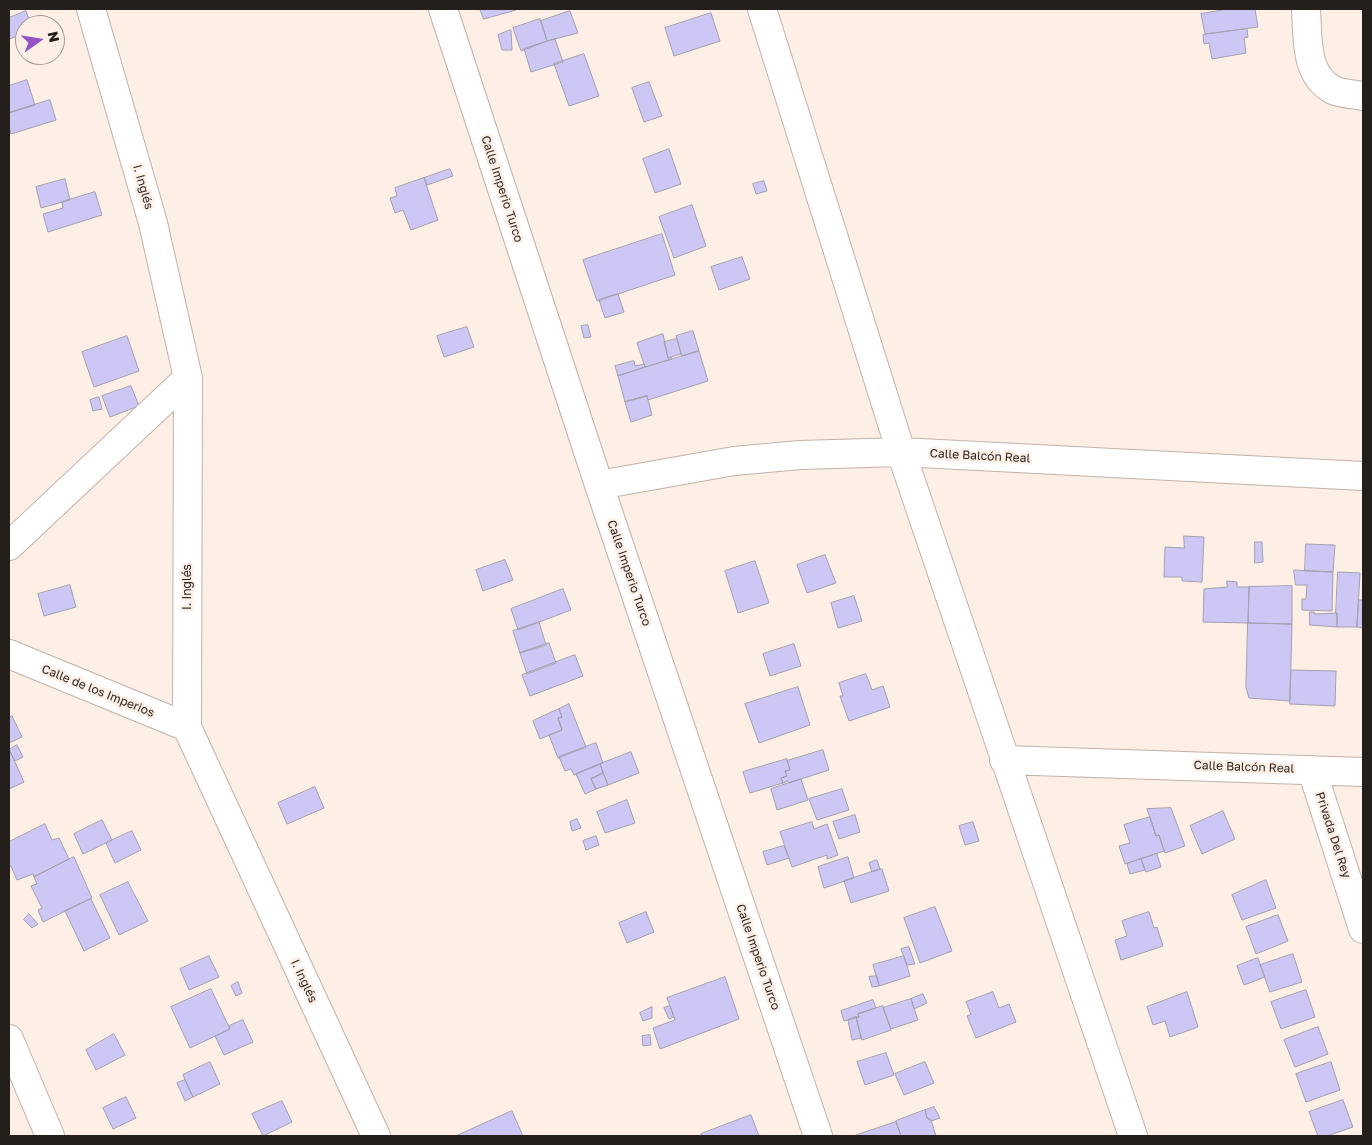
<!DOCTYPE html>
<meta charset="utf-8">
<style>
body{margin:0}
#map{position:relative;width:1372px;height:1145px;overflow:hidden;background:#feefe6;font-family:"Golos Text",sans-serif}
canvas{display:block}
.frame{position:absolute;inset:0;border:10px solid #251f1c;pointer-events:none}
.north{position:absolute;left:15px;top:15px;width:50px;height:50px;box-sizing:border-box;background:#feefe6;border:1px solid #a79c95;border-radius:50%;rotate:77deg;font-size:14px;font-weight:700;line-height:20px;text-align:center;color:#251f1c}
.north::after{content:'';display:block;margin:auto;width:18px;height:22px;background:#9452c7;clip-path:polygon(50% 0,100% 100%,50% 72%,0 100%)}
</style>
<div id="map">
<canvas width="1372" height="1145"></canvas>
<div class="frame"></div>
<div class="north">N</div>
</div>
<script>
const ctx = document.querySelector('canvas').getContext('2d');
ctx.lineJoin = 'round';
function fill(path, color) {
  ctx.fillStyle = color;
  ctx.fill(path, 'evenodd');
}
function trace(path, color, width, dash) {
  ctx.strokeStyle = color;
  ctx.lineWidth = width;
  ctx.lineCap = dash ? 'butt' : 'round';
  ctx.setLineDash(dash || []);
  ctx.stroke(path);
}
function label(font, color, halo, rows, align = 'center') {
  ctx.font = font + ' "Golos Text",sans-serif';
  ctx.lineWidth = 5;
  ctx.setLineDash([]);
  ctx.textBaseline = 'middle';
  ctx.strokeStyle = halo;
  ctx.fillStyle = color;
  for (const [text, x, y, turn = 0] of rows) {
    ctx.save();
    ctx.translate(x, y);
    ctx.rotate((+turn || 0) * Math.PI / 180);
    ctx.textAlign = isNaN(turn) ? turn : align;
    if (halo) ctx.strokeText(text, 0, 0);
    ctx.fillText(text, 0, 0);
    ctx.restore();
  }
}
const building = new Path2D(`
 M480,9H515L516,10L484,19Z
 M1228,9H1255L1258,27L1205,34L1201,14Z
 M26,11L31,25H25V34L9,39V18Z
 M570,11L578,33L547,41L541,21Z
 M711,13L720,41L674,56L665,28Z
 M540,19L547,41L521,51L513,28Z
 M1247,29L1248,37L1244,38L1246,53L1212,59L1209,43L1204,44L1203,35Z
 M511,30L512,50H502L498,35Z
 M555,39L563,62L531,72L524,49Z
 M584,54L599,96L569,106L554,64Z
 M27,80L35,105L9,113V86Z
 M649,82L662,116L644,122L632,88Z
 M50,100L56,120L11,134L9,127V113Z
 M669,149L681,184L655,193L643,159Z
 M450,169L453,176L427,185L424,178Z
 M424,178L438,220L411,230L403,210L395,213L390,198L397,196L395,188Z
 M65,179L70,200L41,208L36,187Z
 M764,181L767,191L756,194L753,184Z
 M95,192L102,215L48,232L43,214L63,208L62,202Z
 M692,205L706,246L674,258L659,217Z
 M662,234L675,275L597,301L583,260Z
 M742,257L750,279L719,290L711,267Z
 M618,294L624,312L605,318L599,300Z
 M588,325L591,337L584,338L581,326Z
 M467,327L474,347L444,357L437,336Z
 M693,331L699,351L682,356L676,336Z
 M663,334L668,358L671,357L672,359L645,367L637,343Z
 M127,336L139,371L94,387L82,352Z
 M677,339L681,354L668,358L664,342Z
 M699,351L708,381L648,400L647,396L625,402L618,376Z
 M634,361L635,366L644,364L645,367L618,376L615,366Z
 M131,386L139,406L110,417L102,396Z
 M647,396L652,415L631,422L625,402Z
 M99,397L102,409L93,411L90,400Z
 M1184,536L1204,537L1202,582L1182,581V577H1164L1165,547L1184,548Z
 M1255,542H1262L1263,562L1255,563Z
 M1306,544L1335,545L1333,572L1305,571Z
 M825,555L836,583L807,593L797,565Z
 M505,560L513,580L483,591L476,570Z
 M755,561L769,603L738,613L725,571Z
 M1294,570L1333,572L1332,611L1302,610V599H1306L1307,585H1296Z
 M1338,572L1360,573L1357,627H1337V613H1336Z
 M1227,581L1237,582V587H1249L1248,623L1203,622L1204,589L1227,587Z
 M70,585L76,607L44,616L38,594Z
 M1292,586V624L1248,623L1249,587Z
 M563,589L571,610L518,630L511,609Z
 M854,596L862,621L838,628L831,603Z
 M1359,600H1363V628L1357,627Z
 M1310,612H1314L1315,614L1337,613V627L1310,625Z
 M539,622L546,645L520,653L513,631Z
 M1248,623L1292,624L1290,701L1249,698L1246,688Z
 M549,643L556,663L527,674L520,653Z
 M794,644L801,666L770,676L763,654Z
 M575,655L583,676L530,696L522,675Z
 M1291,670L1336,671L1335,706L1290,704Z
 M866,674L872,690L883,686L890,707L849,721L840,696H843L839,683Z
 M798,687L810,725L759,743L745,704Z
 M569,704L586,747L558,758L549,735L562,730L558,718L562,717L559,709Z
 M559,709L562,717L558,718L562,730L540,739L533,721Z
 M12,716L22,737L9,743V718Z
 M596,743L603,763L574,775L571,769L565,771L559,757Z
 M17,745L23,757L15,761L9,750Z
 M9,749L24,782L9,789Z
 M823,750L829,770L789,783L788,781L783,783L781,778L787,776L785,771L790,770L787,761Z
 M631,752L639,773L608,785L600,764Z
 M787,759L790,770L785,771L787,776L781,778L783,783L750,793L743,772Z
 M600,764L603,773L591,779L596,789L585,794L576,774Z
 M603,773L608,785L596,789L591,779Z
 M801,779L808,800L777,810L771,789Z
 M315,787L324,808L287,824L278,803Z
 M842,789L849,810L817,820L809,799Z
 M627,800L635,823L605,833L597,812Z
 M1171,808L1185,846L1165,853L1159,835L1156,836L1147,809Z
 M1223,811L1235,839L1202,854L1190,826Z
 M855,815L860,832L839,839L833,822Z
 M1150,817L1156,836L1159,835L1164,851L1125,864L1119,846L1130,843L1124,825Z
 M577,819L581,828L572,831L570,822Z
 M102,820L112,840L83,854L74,834Z
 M812,822L814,829L827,824L838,855L827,859V855L792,867L780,832Z
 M973,822L979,841L965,845L959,826Z
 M45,824L52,840L59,838L69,859L34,877L33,874L17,880L11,866L9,867V842Z
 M132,831L141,850L115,863L106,843Z
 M596,836L599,845L586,850L583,841Z
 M784,846L789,858L767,865L763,852Z
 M1157,854L1161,867L1146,872L1141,859Z
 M74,857L92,898L43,922L38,910L42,908L31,886L37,884L34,877Z
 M848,857L854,878L824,888L818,867Z
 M1141,859L1145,870L1130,874L1127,864Z
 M877,860L880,869L872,872L869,863Z
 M880,869H882L889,891L851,903L844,881Z
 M1266,880L1276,908L1242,920L1232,895Z
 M128,882L148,921L119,935L100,895Z
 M91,899L110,938L84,951L65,911Z
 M935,907L952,951L920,963L904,918Z
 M646,912L654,932L627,943L619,923Z
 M1149,912L1154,928L1157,927L1163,946L1121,960L1115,940L1127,936L1122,921Z
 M29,914L38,924L32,928L24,920Z
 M1278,915L1288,941L1256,954L1246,927Z
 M909,947L915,964L907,965L901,949Z
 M1293,954L1302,982L1270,992L1260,965Z
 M209,956L219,977L189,990L180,969Z
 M904,956L910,976L879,986L873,965Z
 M1258,958L1265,977L1244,985L1237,966Z
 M877,976L879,986L872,987L869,977Z
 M725,977L739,1019L660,1049L653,1028L675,1020L667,998Z
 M238,982L242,993L236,996L231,986Z
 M211,989L230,1029L190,1048L171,1007Z
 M1306,990L1315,1017L1281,1029L1271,1002Z
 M993,992L999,1008L1009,1004L1016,1022L976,1038L967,1016L971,1014L966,1002Z
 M1187,992L1198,1027L1170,1037L1165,1021L1153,1025L1147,1007Z
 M923,994L927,1003L914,1009L911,999Z
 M911,999L918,1020L891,1029L883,1008Z
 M873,1000L876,1008L858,1014L859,1017L844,1021L841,1011Z
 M670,1006L674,1017L669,1019L664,1008Z
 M883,1006L891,1030L862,1040L856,1017H859L858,1014Z
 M652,1007V1018L643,1021L640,1013Z
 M856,1017L861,1038L852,1040L848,1020Z
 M243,1020L253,1042L224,1055L215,1036L230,1029L229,1026Z
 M1318,1027L1328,1054L1295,1067L1284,1040Z
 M114,1034L125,1055L96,1070L86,1050Z
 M650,1035L651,1045L643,1046L642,1036Z
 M886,1053L894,1075L865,1085L857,1062Z
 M210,1062L220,1084L193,1097L183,1075Z
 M925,1062L934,1083L904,1095L895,1074Z
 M1331,1062L1340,1090L1306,1102L1296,1074Z
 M185,1080L193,1097L185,1101L177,1083Z
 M126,1097L136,1118L113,1129L103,1108Z
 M1343,1100L1353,1127L1327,1136H1318L1309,1112Z
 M282,1101L292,1122L263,1136L252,1114Z
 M934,1107L940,1118L931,1121L927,1118L925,1110Z
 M925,1110L927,1118L931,1120L936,1136H901L896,1121Z
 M512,1111L523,1136H456Z
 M751,1115L759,1136H702L701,1134Z
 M896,1122L901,1136H858L857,1135Z`);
fill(building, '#cdc7f6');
trace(building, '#a1a0ae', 1);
const street = new Path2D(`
 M91,9L153,223L188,378L187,727L376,1136
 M443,9L599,485L818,1136
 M762,9L901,452L1133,1136
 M1306,9C1308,37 1304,74 1333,90C1341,94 1354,94 1363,96
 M599,485L734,461L800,455L901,452L1363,476
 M9,546L188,378
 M9,654L187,727
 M1004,760L1363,772
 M1312,770L1363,929
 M9,1039L50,1136`);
trace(street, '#c0b2a9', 30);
trace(street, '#fff', 28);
label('12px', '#251f1c', '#feefe6', [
 ["I. Inglés",143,187,74],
 ["Calle Imperio Turco",502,189,72],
 ["Calle Balcón Real",980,456,3],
 ["Calle Imperio Turco",629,573,71],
 ["I. Inglés",187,587,-90],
 ["Calle de los Imperios",98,691,22],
 ["Calle Balcón Real",1244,767,2],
 ["Privada Del Rey",1333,835,72],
 ["Calle Imperio Turco",758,957,71],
 ["I. Inglés",304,981,65]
]);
</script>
